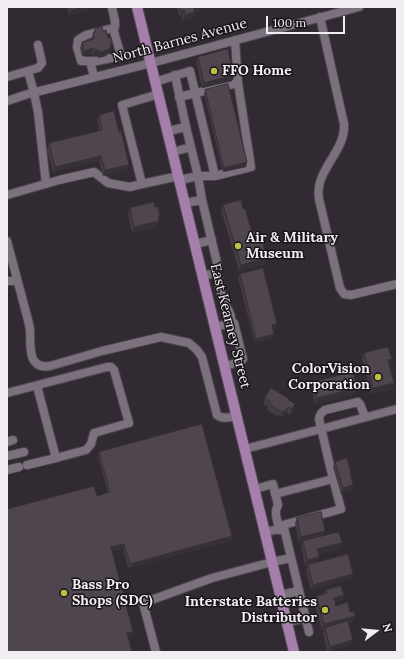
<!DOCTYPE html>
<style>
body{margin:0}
#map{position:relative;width:404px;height:659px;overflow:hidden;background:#322a33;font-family:Lora,serif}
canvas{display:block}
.frame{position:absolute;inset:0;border:8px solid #f2edf3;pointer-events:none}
.north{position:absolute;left:356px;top:611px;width:40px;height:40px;-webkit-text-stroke:3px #181418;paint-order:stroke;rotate:74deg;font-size:11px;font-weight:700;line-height:16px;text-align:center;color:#f2edf3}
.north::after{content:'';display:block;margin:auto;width:14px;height:18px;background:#f2edf3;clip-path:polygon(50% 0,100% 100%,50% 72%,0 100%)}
.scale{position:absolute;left:266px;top:16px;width:79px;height:18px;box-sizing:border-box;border:2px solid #f2edf3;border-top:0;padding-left:5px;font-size:12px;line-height:14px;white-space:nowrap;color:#f2edf3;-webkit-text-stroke:3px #181418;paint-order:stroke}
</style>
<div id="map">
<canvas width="404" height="659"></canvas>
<div class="frame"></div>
<div class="north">N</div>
<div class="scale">100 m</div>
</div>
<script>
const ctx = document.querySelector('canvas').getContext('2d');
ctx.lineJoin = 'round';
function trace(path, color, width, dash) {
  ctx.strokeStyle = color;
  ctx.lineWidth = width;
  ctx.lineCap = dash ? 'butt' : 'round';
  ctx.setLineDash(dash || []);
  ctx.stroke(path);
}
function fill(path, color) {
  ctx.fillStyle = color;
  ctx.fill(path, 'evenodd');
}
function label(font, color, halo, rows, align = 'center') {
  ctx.font = font + ' Lora,serif';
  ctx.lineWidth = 3;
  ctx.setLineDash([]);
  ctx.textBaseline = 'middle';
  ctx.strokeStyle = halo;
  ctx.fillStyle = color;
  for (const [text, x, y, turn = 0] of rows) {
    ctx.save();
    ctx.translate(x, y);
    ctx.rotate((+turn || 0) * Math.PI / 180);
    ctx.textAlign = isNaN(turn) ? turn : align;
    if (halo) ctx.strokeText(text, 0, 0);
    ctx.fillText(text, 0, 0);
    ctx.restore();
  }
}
const minor = new Path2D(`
 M112,8L115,21V27L113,28L121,56L97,61H81L77,47L78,40L86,35L113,28
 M320,17L344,124C346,152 314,170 319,199L340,288L344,294L351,295L397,284
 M90,61L94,77
 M28,71L34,93L38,112L46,184
 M175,75L186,127L198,176L202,200L218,267C217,274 210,274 203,276
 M7,77L38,68L42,63L38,45
 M155,82L190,71L215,176H198L180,180
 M159,94L122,105L142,184L179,176
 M179,97L238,83L235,40
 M7,101L28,94L151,63L359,7
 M168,131L186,127
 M173,152L191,147
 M215,176L251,167L238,83
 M7,195L59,180L94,172L108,183L130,187L142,184
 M185,203L202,200
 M7,241L28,320C29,323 29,326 30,329C31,343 26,370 50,366L102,351L161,337L189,343L197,350L202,357L217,415C223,420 230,417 237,416
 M195,244L212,240
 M7,281H17
 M215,326C220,326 228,325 230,321C233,316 228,310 226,306C221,298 219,282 216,272
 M225,366L240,362L243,359L234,323L230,322
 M7,393L107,367H111L114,370L129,423L94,433L91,444L86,450L56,458L37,386
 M7,442L13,440
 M245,449L397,409
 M7,456L24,452
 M27,465L56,458
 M7,470L19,467
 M255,489L273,484L278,505L276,510V515L279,530
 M275,494L333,479L319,419C320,414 321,413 325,410L358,402L360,404L365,417
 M284,528L283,525L341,509L333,479
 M265,532L284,528L309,632
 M280,595L299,591
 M287,622L306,618
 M156,652L143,603L212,578L272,562L291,558`);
const major = new Path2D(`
 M137,7L294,652`);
trace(minor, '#4e474f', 10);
trace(major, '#4e474f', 12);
trace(minor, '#7a717c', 8);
trace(major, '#a57eac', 10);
fill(new Path2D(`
 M67,7H90L89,10L69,15Z
 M177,7H200L198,12L195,13L193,18L183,21L182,16L180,17Z
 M95,29L103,31L112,43L109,53L107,54L106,56L98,58V56H93L92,54L82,56L80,48L82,42L91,40V39Z
 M198,57L232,81L202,88L196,62Z
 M205,90L247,162L246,167L223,172L204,94Z
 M99,115L127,170L103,176L99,161L53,172L47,149L49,143L99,131L97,120Z
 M223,205L243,209L252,232L267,258L265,264L239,271L221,210Z
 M130,208L159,221L157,227L132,233L128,214Z
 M240,274L276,328L273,329L274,334L273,338L255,343L238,278Z
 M364,353L390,365L392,389L371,394L362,359Z
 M313,382L357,388L355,394L315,404L311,387Z
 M265,398L289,400L295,404L290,415L286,412L284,416L281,417L277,415V416L267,410L268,407L263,404Z
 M99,452L232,536L231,541L128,568L123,548L112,551L133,632L132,636L7,652L97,496L108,493L98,456Z
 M335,462L351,473L350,475L351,491L341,494L333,467Z
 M297,518L325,531L323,536L299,542L295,523Z
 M303,541L340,549L318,554L319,557L317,563L351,579L311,590L306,571L308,565L305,566L301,547Z
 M326,590L344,595L342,601L336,602V606L350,612L355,616L353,621L349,623L353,640L351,645L327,652L323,633L324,629L322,630L314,602L316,596L325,594Z`), '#433b44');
fill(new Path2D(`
 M82,7H90L89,10L69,15L71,10Z
 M198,7H200L198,12L195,13L193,18L183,21L185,15L194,8Z
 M184,10L182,16L180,17L182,11Z
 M112,43L109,53L107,54L106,56L98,58L100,52L110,44Z
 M94,48L92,54L82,56L84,51Z
 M95,50L100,51L98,56H93Z
 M234,75L232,81L202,88L204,83Z
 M101,156L99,161L53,172L55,167Z
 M247,162L246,167L223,172L224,168Z
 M129,165L127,170L103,176L105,170Z
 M159,221L157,227L132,233L134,227Z
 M267,258L265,264L239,271L241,265Z
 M277,324L276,328L271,329L272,325Z
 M274,334L273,338L255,343L256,339Z
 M392,359L390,365L386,366L388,360Z
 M394,383L392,389L371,394L373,388Z
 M357,388L355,394L315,404L317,398Z
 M288,407L284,416L281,417L283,412Z
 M353,485L351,491L341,494L343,488Z
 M325,531L323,536L299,542L301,537Z
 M232,536L231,541L128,568L130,564Z
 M342,543L340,549L315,555L317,549Z
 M124,544L123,548L109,551L111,547Z
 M319,557L317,563L305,566L307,560Z
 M353,574L351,579L311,590L313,585Z
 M344,595L342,601L332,603L334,598Z
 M355,616L353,621L325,629V628L324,629L322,630L324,624Z
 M133,632L132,636L126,637L127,633Z
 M353,640L351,645L328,652L330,647Z`), '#373037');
const building = new Path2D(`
 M70,7H82L71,10Z
 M180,7H198L194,8L195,12L185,15L184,10L182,11Z
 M102,27L103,31L106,30L108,38L111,37L112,43L110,44L111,48L108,49V50L100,52V51L95,50L94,48L84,51L82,42L94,39L93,33L95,32V29Z
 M228,49L234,75L204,83L198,57Z
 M228,84L247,162L224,168L205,90Z
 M114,111L119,132L121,131L129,165L105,170L101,156L55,167L49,143L102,130L99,115Z
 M241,200L243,209H245L252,232L259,230L267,258L241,265L223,205Z
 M154,202L155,207H158L160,216H158L159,221L134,227L130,208Z
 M263,268L277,324L272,325L274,334L256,339L240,274Z
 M388,347L392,359L388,360L394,383L373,388L364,353Z
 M353,372L357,388L317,398L313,382Z
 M271,388L288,398L289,400L295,404L292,409L288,407L286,411L283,412L279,410V411L270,404L271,402L265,398Z
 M202,424L232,536L130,564L124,544L111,547L133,632L127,633L132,652H7V509L94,486L97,496L110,492L99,452Z
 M347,458L351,473H350L353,485L343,488L335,462Z
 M321,512L325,531L301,537L297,518Z
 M339,532L342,543L317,549L319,557L307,560L303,541Z
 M348,554L353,574L313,585L308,565Z
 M341,586L344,595L334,598L336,606L348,602L350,612H354L355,616L324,624L316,596L327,593L326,590Z
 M348,621L353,640L330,647L325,628Z`);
fill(building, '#4e454f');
trace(building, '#373037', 1);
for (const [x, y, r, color] of [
 [214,71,4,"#bbc045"],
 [238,246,4,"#bbc045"],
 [378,377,4,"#bbc045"],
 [64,593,4,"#bbc045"],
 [325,610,4,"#bbc045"]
]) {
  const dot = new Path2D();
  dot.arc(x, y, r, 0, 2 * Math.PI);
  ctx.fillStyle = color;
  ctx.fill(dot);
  trace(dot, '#181418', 1.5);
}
label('14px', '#f2edf3', '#181418', [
 ["North Barnes Avenue",180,41,-15],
 ["East Kearney Street",230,326,76]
]);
label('bold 14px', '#f2edf3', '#181418', [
 ["FFO Home",222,71],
 ["Air & Military",246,238],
 ["Museum",246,254],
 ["ColorVision",370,369,"right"],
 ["Corporation",370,385,"right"],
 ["Bass Pro",72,585],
 ["Shops (SDC)",72,601],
 ["Interstate Batteries",317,602,"right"],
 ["Distributor",317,618,"right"]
], 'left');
</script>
